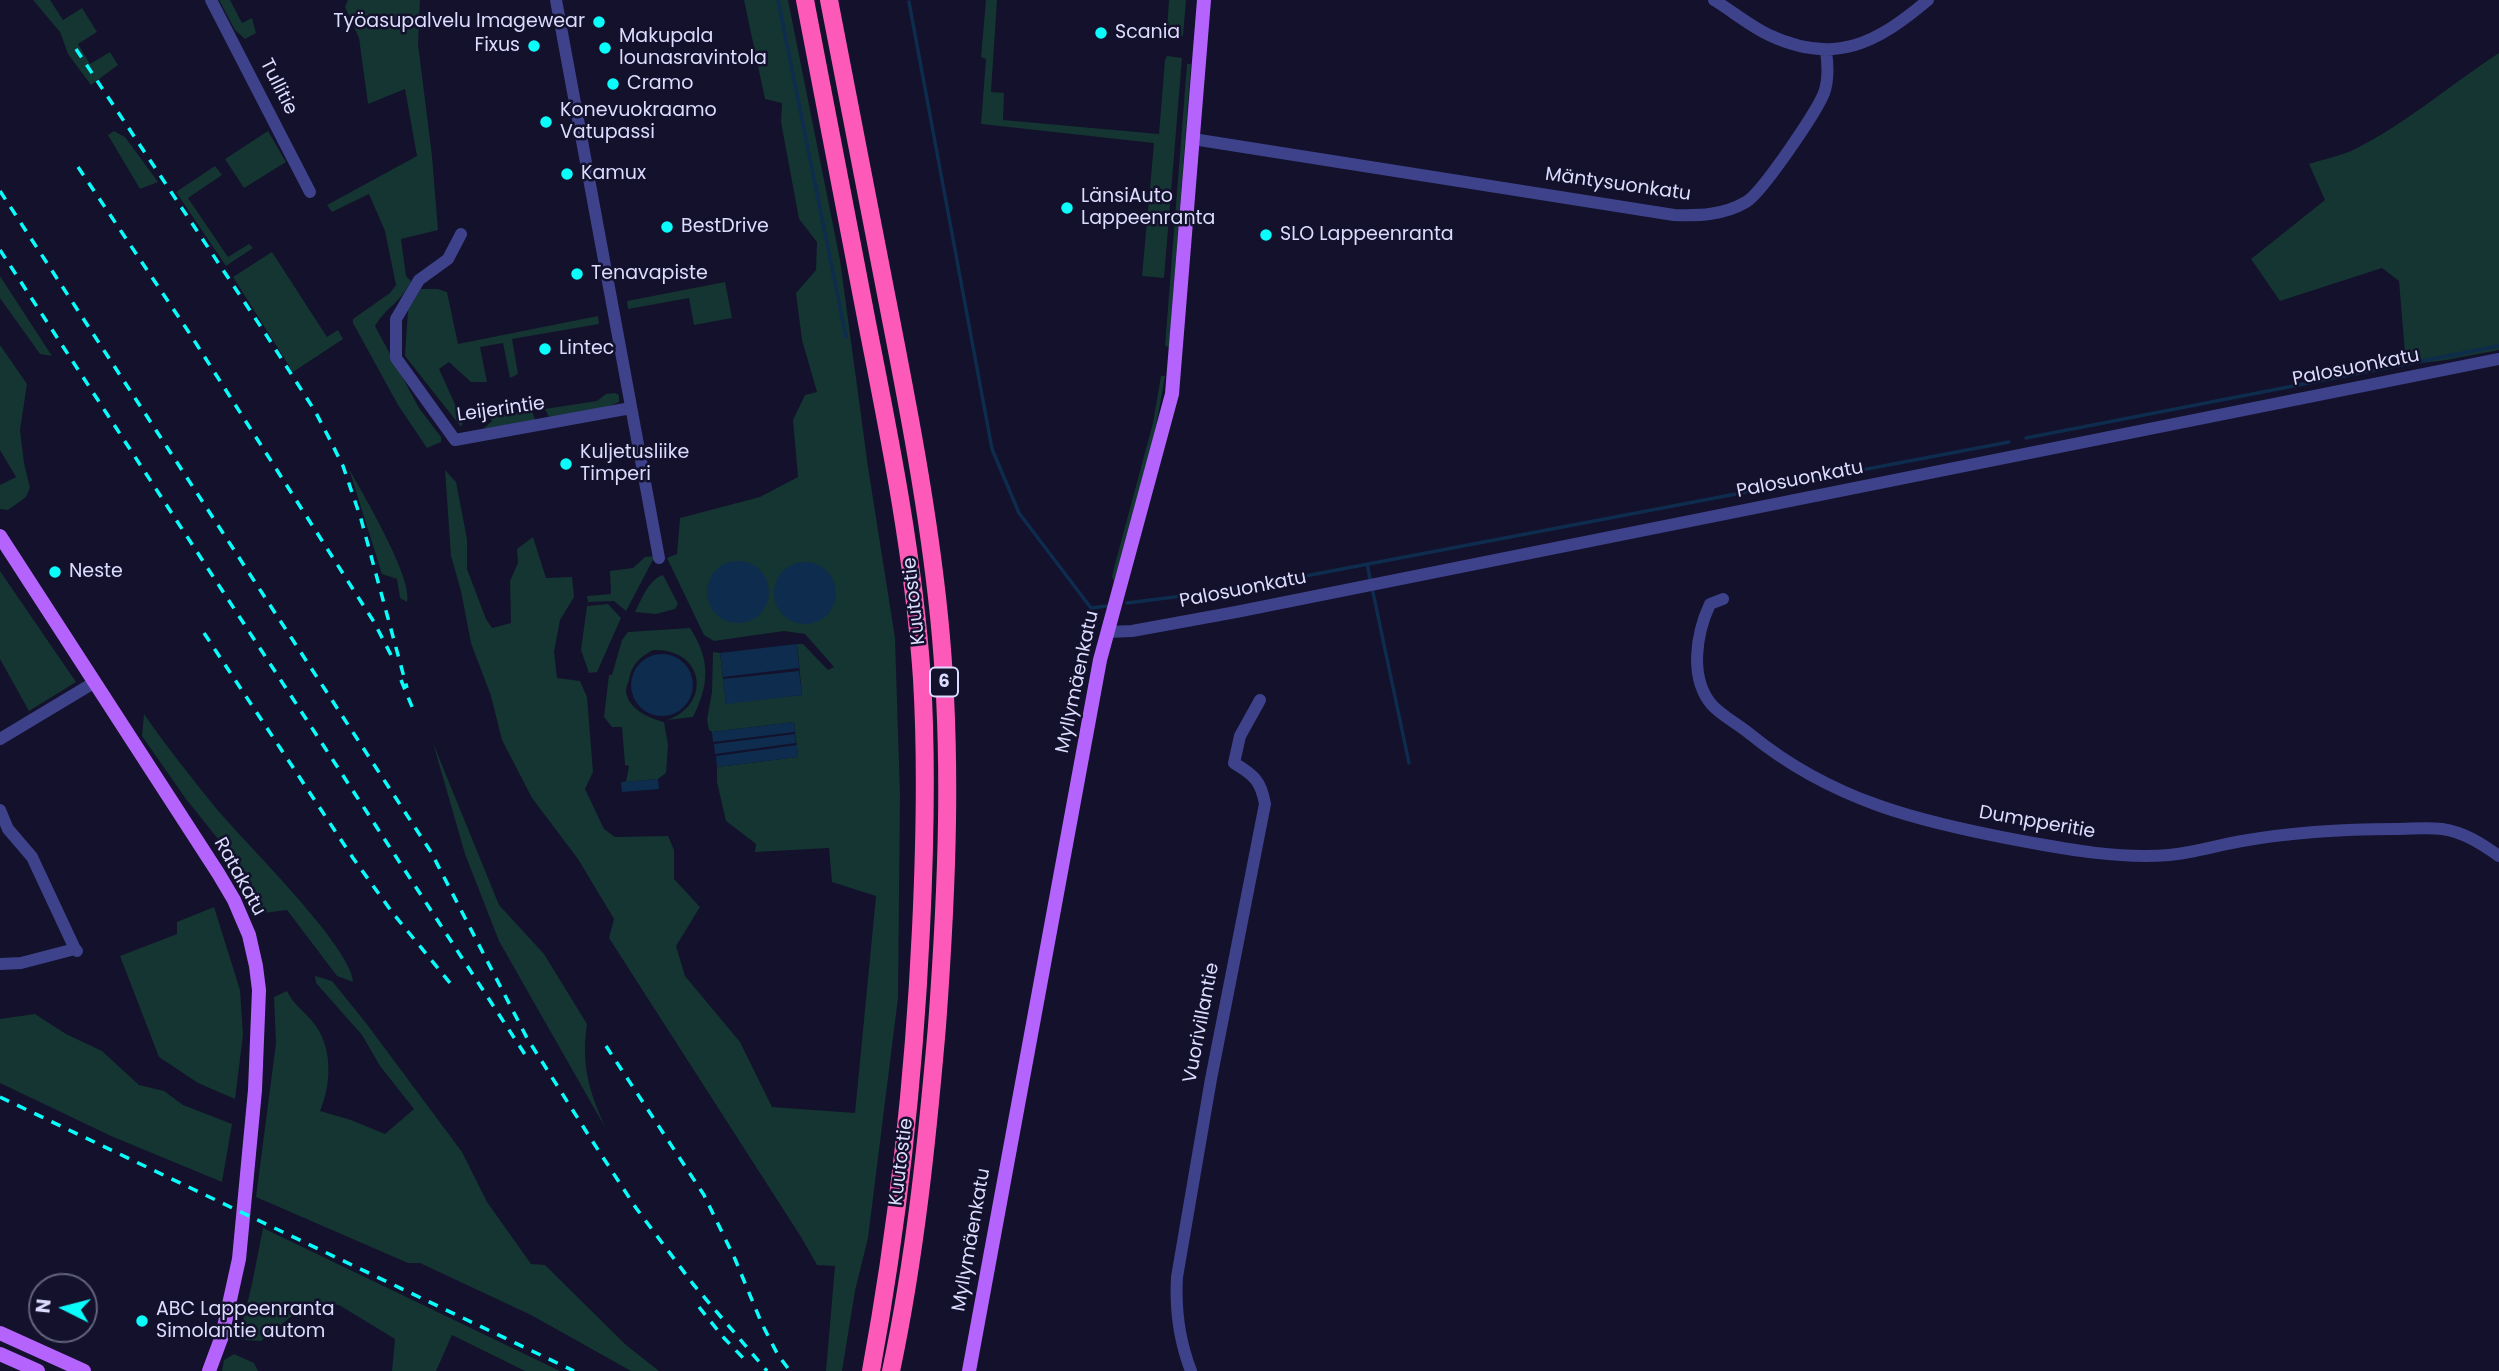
<!DOCTYPE html>
<meta charset="utf-8">
<style>
body{margin:0}
#map{position:relative;width:2499px;height:1371px;overflow:hidden;background:#13112b;font-family:Poppins,sans-serif}
canvas{display:block}
.north{position:absolute;left:28px;top:1273px;width:70px;height:70px;box-sizing:border-box;background:#13112b;border:2px solid #636280;border-radius:50%;rotate:276deg;font-size:19px;font-weight:700;line-height:28px;text-align:center;color:#dcdcff}
.north::after{content:'';display:block;margin:auto;width:24px;height:32px;background:#0afdfb;clip-path:polygon(50% 0,100% 100%,50% 72%,0 100%)}
</style>
<div id="map">
<canvas width="2499" height="1371"></canvas>
<div class="north">N</div>
</div>
<script>
const ctx = document.querySelector('canvas').getContext('2d');
ctx.lineJoin = 'round';
function fill(path, color) {
  ctx.fillStyle = color;
  ctx.fill(path, 'evenodd');
}
function trace(path, color, width, dash) {
  ctx.strokeStyle = color;
  ctx.lineWidth = width;
  ctx.lineCap = dash ? 'butt' : 'round';
  ctx.setLineDash(dash || []);
  ctx.stroke(path);
}
function label(font, color, halo, rows, align = 'center') {
  ctx.font = font + ' Poppins,sans-serif';
  ctx.lineWidth = 5;
  ctx.setLineDash([]);
  ctx.textBaseline = 'middle';
  ctx.strokeStyle = halo;
  ctx.fillStyle = color;
  for (const [text, x, y, turn = 0] of rows) {
    ctx.save();
    ctx.translate(x, y);
    ctx.rotate((+turn || 0) * Math.PI / 180);
    ctx.textAlign = isNaN(turn) ? turn : align;
    if (halo) ctx.strokeText(text, 0, 0);
    ctx.fillText(text, 0, 0);
    ctx.restore();
  }
}
fill(new Path2D(`
 M33,0H50L63,20L82,8L97,32L78,44L90,64L110,52L118,65L91,85L68,54L60,32Z
 M219,0H230L242,23L252,18L256,33L245,39L235,30Z
 M348,0H420L418,44L432,156L438,230L401,239L406,276L411,281C400,304 387,306 375,326L419,408L441,437V442L427,448L398,405L353,323V319L390,293L396,285L385,231L369,194L332,212L327,205L417,156L405,89L368,104L359,38L345,7Z
 M744,0H788L840,260L868,467L895,638L900,795L898,998L868,1238L855,1291L842,1371H826L835,1266L817,1265L801,1237L609,938L614,919L578,859L532,798L502,740L491,696L471,643L461,591L451,556L445,470L456,482L467,539V569L486,619L492,628L511,623L510,581L518,563L517,549L533,537L546,578L572,577L574,597L560,620L554,652L557,678L580,681L587,697L593,772L585,789L604,829L615,837L668,836L674,850V879L700,907L676,946L685,976L740,1042L772,1107L855,1113L876,896L832,882L829,848L755,852L756,844L726,821L717,782V767L798,757L794,722L712,732L709,730L707,720L712,692L713,652L720,653L726,703L802,695L797,644H803L828,670L834,667L805,634L784,631L714,641L704,635L667,558L677,554L680,518L760,497L798,477L793,420L805,395L817,392L802,340L796,293L816,270L817,242L799,219L781,122L782,103L765,99Z
 M986,0H997L991,92L1004,93L1003,120L1159,134L1165,60L1167,56L1182,58L1164,278L1142,276L1154,143L981,124L986,59L981,57Z
 M1169,0H1186L1183,36L1171,35L1167,31Z
 M2499,53V350L2446,360L2406,365L2399,281L2382,268L2280,301L2251,259L2325,200L2309,164C2324,159 2341,156 2355,149C2407,123 2451,84 2499,53Z
 M1187,64H1191L1169,347L1165,346Z
 M114,131L125,137L158,182L140,189L108,135Z
 M268,131L286,162L244,188L225,159Z
 M215,166L222,175L188,198L228,257L249,244L253,248L226,266L176,192Z
 M272,252L327,337L338,330L343,339L293,372L233,277Z
 M0,276L52,356L40,354L0,298Z
 M725,282L732,318L694,325L689,298L628,309L627,301Z
 M421,289H438L447,292L458,344L598,316L599,324L512,339L518,374L510,378L503,343L480,347L487,382H471L449,362L439,369L463,422L461,427L405,356L408,310Z
 M0,345L27,384L20,430L24,463L30,488L26,497L8,510L0,509V485L16,477L0,450Z
 M1161,376H1165L1155,432L1114,581L1112,577L1115,564L1153,423Z
 M615,393L619,395V402L607,407L549,417L545,409L597,401L606,394Z
 M491,403L499,416L532,411L535,420L483,429L492,421L485,407Z
 M349,469C362,492 414,580 407,602L400,598L397,579L382,574Z
 M655,556L626,611L614,601L588,602L587,596L611,594L610,571L633,568L645,557Z
 M0,571L76,682L29,711L0,659Z
 M663,575L678,604L675,609L656,614L635,612C642,599 648,580 663,575Z
 M608,604L621,618L597,672L589,673L581,650L587,606Z
 M690,628C711,660 709,685 693,717L667,720C712,705 705,648 653,650C640,657 631,665 629,680C628,683 626,687 626,690C627,709 649,718 664,722L668,745L666,773L658,779L626,782L629,766L625,765L622,727H612L604,717L609,675H612L622,640L628,632Z
 M144,714C166,746 191,777 215,807C242,840 352,947 353,982L337,976L287,910L256,914L247,875L186,799L142,736Z
 M433,743L499,905L544,954L587,1024C581,1066 589,1091 606,1129L499,941L465,854Z
 M214,907L240,990L243,1035L235,1099L198,1083L159,1057L120,956L177,934V922Z
 M315,976L332,981L366,1023L462,1152L487,1202L531,1264L545,1265L626,1345L659,1371H631L531,1315L420,1263H408L256,1197L276,1043L274,997L287,991C294,1005 302,1009 312,1021C333,1045 332,1083 320,1111L351,1120L385,1134L414,1109L380,1066L362,1035L316,983Z
 M35,1014L66,1034L102,1051L139,1085L164,1091L183,1105L232,1124L222,1182L111,1136L0,1083V1019Z
 M263,1228L560,1371H525L452,1335L436,1371H392L395,1339L339,1305L309,1302L261,1341L245,1340L241,1329L252,1284Z
 M234,1354L254,1363L258,1371H222L224,1360Z`), '#143531');
fill(new Path2D(`
 M707 592a31 31 0 1 1 62 0a31 31 0 1 1-62 0Z
 M774 593a31 31 0 1 1 62 0a31 31 0 1 1-62 0Z
 M797,644L799,668L723,677L720,653Z
 M631 685a31 31 0 1 1 62 0a31 31 0 1 1-62 0Z
 M799,671L802,695L726,704L723,679Z
 M794,722L795,732L713,742L712,732Z
 M795,734L796,743L715,754L714,744Z
 M797,745L798,757L717,767L716,756Z
 M658,779L659,789L622,792L621,782Z`), '#0e2c4e');
trace(new Path2D(`
 M778,0L846,337
 M909,2L992,449L1019,513L1091,608L1107,606
 M2026,438L2499,346
 M1367,564L1409,763
 M1127,603L1237,589L2009,442`), '#0e2c4e', 3.5);
trace(new Path2D(`
 M211,0L310,192
 M556,0L659,558
 M1714,0C1732,11 1750,26 1769,35C1835,66 1877,43 1928,0
 M1193,139L1674,215C1699,216 1724,215 1746,202C1762,193 1817,111 1824,93C1829,79 1828,65 1826,51
 M461,234L448,259L419,280L396,319V358L455,440L631,408
 M1723,599L1710,604C1696,634 1689,678 1712,705C1722,716 1738,724 1750,734C1832,801 1920,822 2022,841C2071,850 2120,859 2169,855C2194,853 2218,845 2242,841C2293,832 2343,829 2395,829C2410,829 2427,827 2442,829C2464,832 2482,844 2499,856
 M1107,632L1132,631L1236,612L2499,359
 M0,739L95,682
 M0,810L8,829L32,857L75,949
 M0,964L21,963L75,949L77,951
 M1191,1371C1179,1340 1175,1311 1177,1277L1211,1079L1265,804C1261,781 1254,775 1234,763L1240,736L1260,700`), '#3d428a', 12);
trace(new Path2D(`
 M0,536L218,873L234,900L249,935L256,966L259,990L255,1090L239,1259L222,1336L209,1371
 M0,1333L84,1371
 M0,1354L38,1371
 M969,1371L1100,660L1172,394L1204,0`), '#b464fd', 14);
trace(new Path2D(`
 M805,0C826,109 847,219 868,328C891,444 914,560 922,679C927,762 925,845 921,929C914,1077 898,1225 871,1371
 M829,0C848,98 867,196 886,294C907,401 928,508 939,616C953,753 947,890 937,1026C927,1142 915,1258 891,1371`), '#fd59b9', 18);
trace(new Path2D(`
 M76,49L263,330L315,411L328,436L343,466L361,519L407,688
 M78,167L190,334L374,622L392,657
 M0,191L431,852L527,1038L591,1139L636,1208L693,1284L767,1371
 M0,250L528,1059
 M204,633L353,858L392,912L450,983
 M401,680L413,709
 M606,1046L704,1195L735,1259L762,1324L778,1355L790,1371
 M0,1097L574,1371
 M699,1307L724,1338L747,1362`), '#0afdfb', 3.5, [10, 9]);
for (const [x, y, r, color] of [
 [599,22,7,"#0afdfb"],
 [1101,33,7,"#0afdfb"],
 [534,46,7,"#0afdfb"],
 [605,48,7,"#0afdfb"],
 [613,84,7,"#0afdfb"],
 [546,122,7,"#0afdfb"],
 [567,174,7,"#0afdfb"],
 [1067,208,7,"#0afdfb"],
 [667,227,7,"#0afdfb"],
 [1266,235,7,"#0afdfb"],
 [577,274,7,"#0afdfb"],
 [545,349,7,"#0afdfb"],
 [566,464,7,"#0afdfb"],
 [55,572,7,"#0afdfb"],
 [142,1321,7,"#0afdfb"]
]) {
  const dot = new Path2D();
  dot.arc(x, y, r, 0, 2 * Math.PI);
  ctx.fillStyle = color;
  ctx.fill(dot);
  trace(dot, '#13112b', 2.5);
}
for (const [x, y, w] of [
 [944,682,28]
]) {
  const box = new Path2D();
  box.roundRect(x - w / 2, y - 14.5, w, 29, 5);
  ctx.fillStyle = '#13112b';
  ctx.fill(box);
  trace(box, '#dcdcff', 2);
}
label('bold 18px', '#dcdcff', null, [
 ["6",944,682]
]);
label('19px', '#dcdcff', '#13112b', [
 ["Työasupalvelu Imagewear",585,22,"right"],
 ["Scania",1115,33],
 ["Makupala",619,37],
 ["lounasravintola",619,59],
 ["Fixus",520,46,"right"],
 ["Cramo",627,84],
 ["Konevuokraamo",560,111],
 ["Vatupassi",560,133],
 ["Kamux",581,174],
 ["LänsiAuto",1081,197],
 ["Lappeenranta",1081,219],
 ["BestDrive",681,227],
 ["SLO Lappeenranta",1280,235],
 ["Tenavapiste",591,274],
 ["Lintec",559,349],
 ["Kuljetusliike",580,453],
 ["Timperi",580,475],
 ["Neste",69,572],
 ["ABC Lappeenranta",156,1310],
 ["Simolantie autom",156,1332]
], 'left');
label('19px', '#dcdcff', '#13112b', [
 ["Tullitie",278,87,63],
 ["Mäntysuonkatu",1618,185,8],
 ["Palosuonkatu",2356,368,-11],
 ["Leijerintie",501,410,-8],
 ["Palosuonkatu",1800,480,-11],
 ["Palosuonkatu",1243,590,-11],
 ["Kuutostie",915,601,-96],
 ["Myllymäenkatu",1078,682,-78],
 ["Dumpperitie",2037,823,10],
 ["Ratakatu",239,877,61],
 ["Vuorivillantie",1202,1023,-79],
 ["Kuutostie",902,1162,-83],
 ["Myllymäenkatu",972,1240,-80]
]);
</script>
